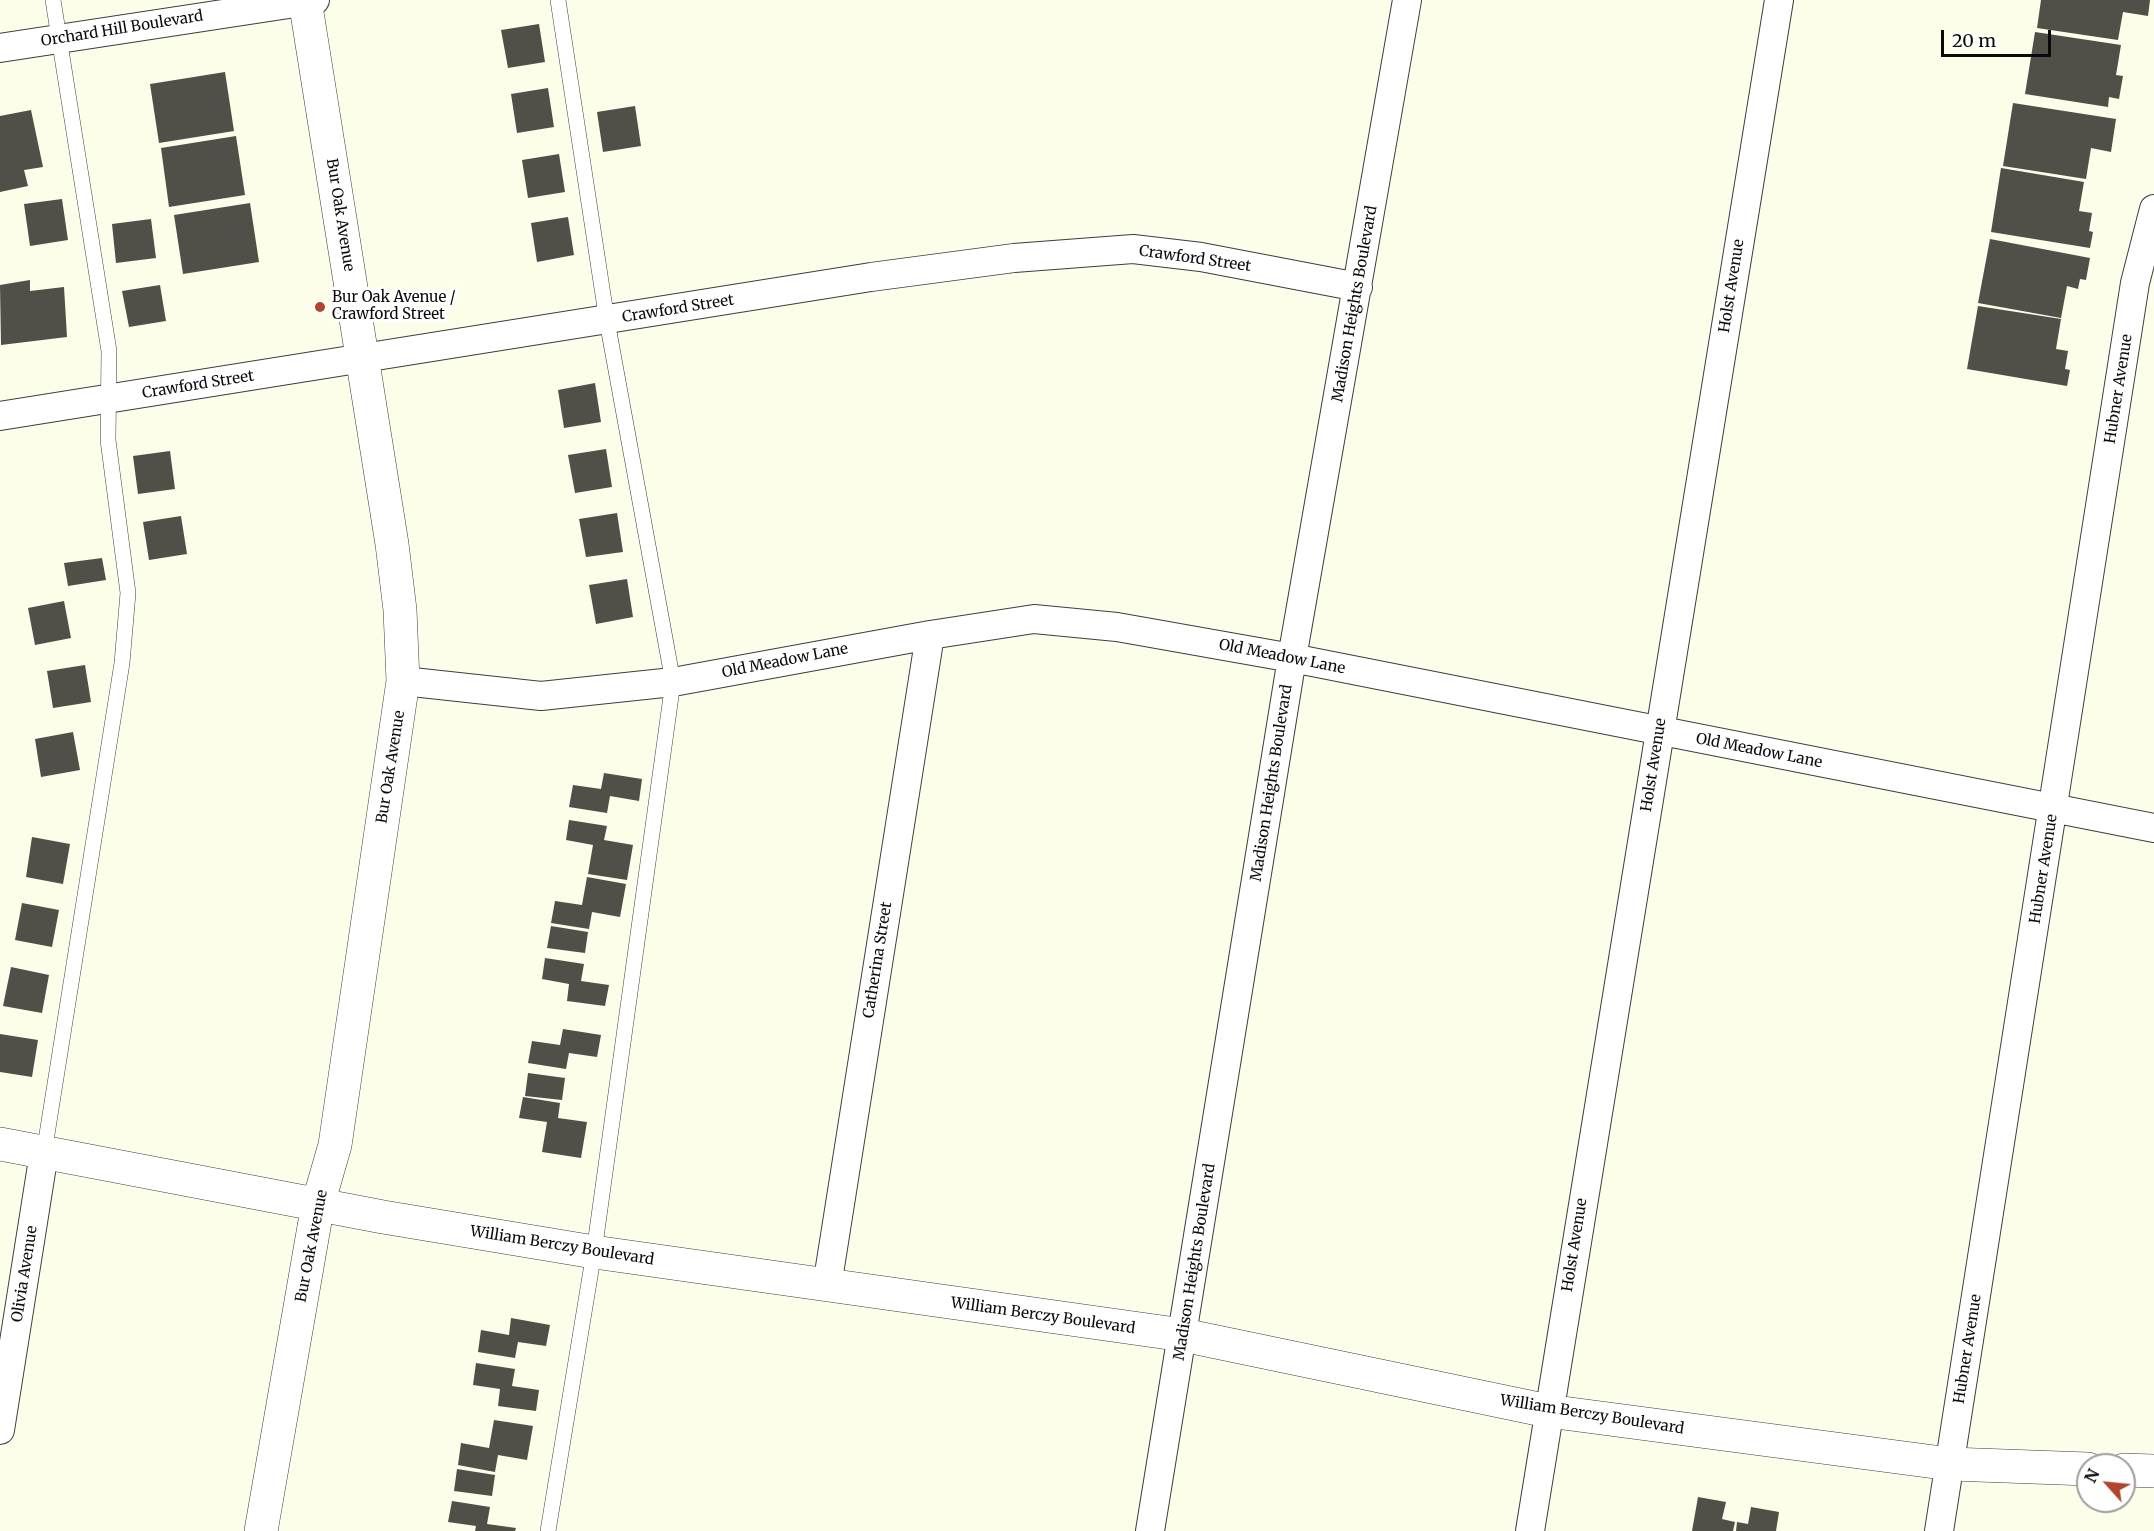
<!DOCTYPE html>
<style>
body{margin:0}
#map{position:relative;width:2154px;height:1531px;overflow:hidden;background:#fdfee9;font-family:Merriweather,serif}
canvas{display:block}
.north{position:absolute;left:2076px;top:1453px;width:60px;height:60px;box-sizing:border-box;background:#fff;border:2px solid #9d9d9d;border-radius:50%;rotate:297deg;font-size:16px;font-weight:700;line-height:24px;text-align:center;color:#0a0a0a}
.north::after{content:'';display:block;margin:auto;width:21px;height:27px;background:#b0442d;clip-path:polygon(50% 0,100% 100%,50% 72%,0 100%)}
.scale{position:absolute;left:1941px;top:30px;width:110px;height:27px;box-sizing:border-box;border:3px solid #0a0a0a;border-top:0;padding-left:8px;font-size:18px;line-height:21px;white-space:nowrap;color:#0a0a0a;-webkit-text-stroke:4px #fff;paint-order:stroke}
</style>
<div id="map">
<canvas width="2154" height="1531"></canvas>
<div class="north">N</div>
<div class="scale">20 m</div>
</div>
<script>
const ctx = document.querySelector('canvas').getContext('2d');
ctx.lineJoin = 'round';
function fill(path, color) {
  ctx.fillStyle = color;
  ctx.fill(path, 'evenodd');
}
function trace(path, color, width, dash) {
  ctx.strokeStyle = color;
  ctx.lineWidth = width;
  ctx.lineCap = dash ? 'butt' : 'round';
  ctx.setLineDash(dash || []);
  ctx.stroke(path);
}
function label(font, color, halo, rows, align = 'center') {
  ctx.font = font + ' Merriweather,serif';
  ctx.lineWidth = 6;
  ctx.setLineDash([]);
  ctx.textBaseline = 'middle';
  ctx.strokeStyle = halo;
  ctx.fillStyle = color;
  for (const [text, x, y, turn = 0] of rows) {
    ctx.save();
    ctx.translate(x, y);
    ctx.rotate((+turn || 0) * Math.PI / 180);
    ctx.textAlign = isNaN(turn) ? turn : align;
    if (halo) ctx.strokeText(text, 0, 0);
    ctx.fillText(text, 0, 0);
    ctx.restore();
  }
}
fill(new Path2D(`
 M2041,0H2150L2148,16L2123,12L2118,40L2037,28Z
 M539,24L545,62L508,68L501,30Z
 M2035,32L2121,45L2116,75L2123,76L2119,99L2109,97L2108,107L2025,94Z
 M225,72L234,131L159,143L150,84Z
 M548,88L554,127L517,133L511,94Z
 M2013,103L2116,119L2111,152L2091,148L2086,179L2003,166Z
 M635,106L641,146L603,152L597,112Z
 M31,110L43,167L24,170L28,186L0,192V116Z
 M236,136L245,195L169,207L161,148Z
 M559,154L565,192L528,198L522,160Z
 M2001,168L2084,182L2079,211L2092,213L2089,231L2093,232L2090,248L1991,232Z
 M62,199L68,240L30,246L24,204Z
 M250,203L259,262L183,274L174,215Z
 M568,217L574,255L537,262L531,223Z
 M151,219L156,258L116,263L112,224Z
 M1990,239L2090,258L2086,280L2080,279L2078,289L2067,286L2061,318L1978,303Z
 M30,280V291L64,287L67,337L1,345L0,285Z
 M160,285L166,321L129,327L122,291Z
 M1978,306L2061,319L2056,349L2068,351L2065,369L2070,370L2067,386L1967,369Z
 M595,383L601,422L564,428L558,390Z
 M606,449L612,487L575,493L568,455Z
 M170,451L175,489L138,494L133,456Z
 M617,513L623,552L586,557L579,519Z
 M181,516L187,554L149,560L143,522Z
 M102,558L106,580L68,586L64,563Z
 M627,579L633,617L596,624L589,585Z
 M64,601L71,638L35,645L28,608Z
 M85,665L91,702L53,708L47,671Z
 M73,732L80,770L41,777L35,739Z
 M604,773L642,779L639,801L610,796L607,813L569,807L573,785L601,789Z
 M569,820L607,826L604,840L633,845L627,880L588,874L593,845L566,840Z
 M32,837L70,844L63,884L26,877Z
 M587,877L626,884L620,917L592,912L589,929L551,923L555,901L582,905Z
 M22,903L59,910L52,947L15,940Z
 M551,926L588,932L585,953L547,948Z
 M545,958L584,964L581,981L609,985L605,1006L567,1001L569,984L542,979Z
 M11,967L49,975L42,1013L3,1006Z
 M563,1029L601,1035L597,1057L569,1053L566,1069L528,1063L532,1041L560,1045Z
 M0,1034L38,1040L32,1077L0,1072Z
 M528,1073L565,1078L562,1100L525,1096Z
 M523,1097L560,1103L558,1118L587,1122L581,1158L542,1152L547,1122L519,1118Z
 M511,1318L550,1325L546,1346L518,1342L515,1358L478,1352L481,1330L509,1335Z
 M476,1363L515,1369L512,1386L539,1390L536,1411L498,1406L500,1389L473,1385Z
 M494,1420L533,1426L527,1460L498,1455L495,1472L458,1465L461,1443L489,1448Z
 M457,1469L495,1475L492,1496L454,1491Z
 M1698,1497L1726,1502L1722,1519L1735,1522L1733,1531H1692Z
 M452,1501L490,1507L487,1524L516,1528L515,1531H475L476,1526L448,1522Z
 M1751,1507L1779,1512L1776,1531H1736L1737,1522L1748,1524Z`), '#524e48');
const service = new Path2D(`
 M44,1153L122,663L128,593L108,440L109,351L53,0
 M548,1531L594,1252L673,682L607,321L558,0`);
const minor = new Path2D(`
 M0,48L315,0
 M0,416L871,277L1014,258L1133,249L1201,257L1358,287
 M403,681L541,696L673,682L930,635L1034,619L1117,627L1292,658L2154,828
 M827,1286L930,635
 M0,1430L44,1153
 M1150,1531L1292,658L1407,0
 M1530,1531L1779,0
 M1939,1531L2135,283L2154,209`);
const tertiary = new Path2D(`
 M0,1144L383,1217L594,1252L1183,1335L1548,1411L1950,1464L2088,1469
 M2124,1470L2154,1471
 M261,1531L318,1204L335,1145L403,681L400,610L392,544L305,0`);
trace(service, '#3d3d3d', 16);
trace(minor, '#3d3d3d', 30);
trace(tertiary, '#3d3d3d', 34);
trace(service, '#fff', 15);
trace(minor, '#fff', 28);
trace(tertiary, '#fff', 33);
for (const [x, y, r, color] of [
 [320,307,6,"#b0442d"]
]) {
  const dot = new Path2D();
  dot.arc(x, y, r, 0, 2 * Math.PI);
  ctx.fillStyle = color;
  ctx.fill(dot);
  trace(dot, '#fff', 2);
}
label('15px', '#0a0a0a', '#fff', [
 ["Orchard Hill Boulevard",122,29,-9],
 ["Bur Oak Avenue",340,215,81],
 ["Crawford Street",1195,259,8],
 ["Holst Avenue",1732,286,-81],
 ["Madison Heights Boulevard",1355,304,-80],
 ["Crawford Street",678,309,-9],
 ["Crawford Street",198,385,-9],
 ["Hubner Avenue",2119,389,-81],
 ["Old Meadow Lane",1282,657,11],
 ["Old Meadow Lane",785,661,-11],
 ["Old Meadow Lane",1759,751,11],
 ["Holst Avenue",1654,765,-81],
 ["Bur Oak Avenue",391,767,-81],
 ["Madison Heights Boulevard",1272,783,-81],
 ["Hubner Avenue",2044,869,-81],
 ["Catherina Street",878,960,-81],
 ["Holst Avenue",1575,1245,-81],
 ["Bur Oak Avenue",312,1246,-79],
 ["William Berczy Boulevard",562,1246,9],
 ["Madison Heights Boulevard",1195,1262,-81],
 ["Olivia Avenue",25,1274,-81],
 ["William Berczy Boulevard",1043,1316,8],
 ["Hubner Avenue",1968,1349,-81],
 ["William Berczy Boulevard",1592,1415,9]
]);
label('15px', '#0a0a0a', '#fff', [
 ["Bur Oak Avenue /",332,298],
 ["Crawford Street",332,315]
], 'left');
</script>
